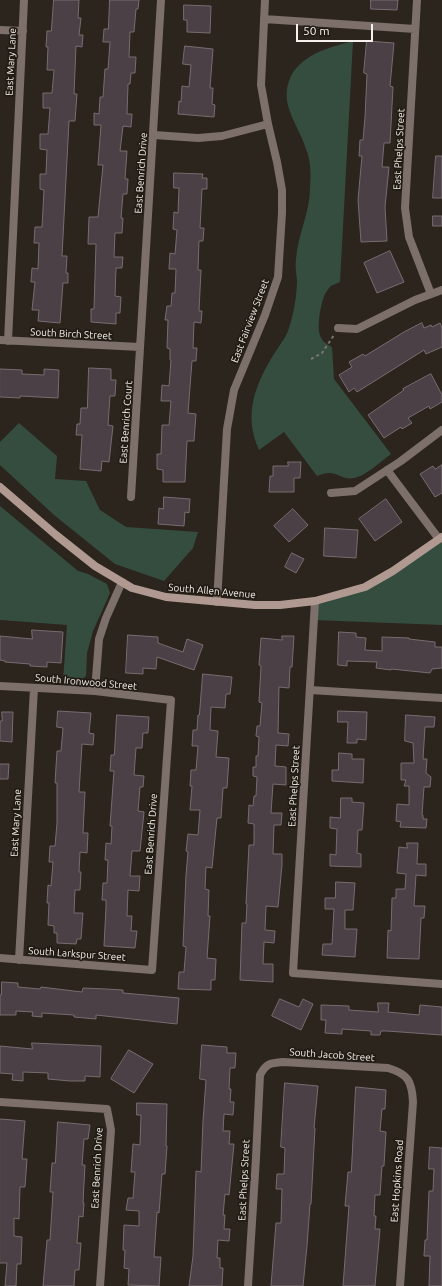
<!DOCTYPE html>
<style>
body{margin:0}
#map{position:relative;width:442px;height:1286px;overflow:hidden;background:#2b251d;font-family:Ubuntu,sans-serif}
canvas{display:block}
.scale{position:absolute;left:296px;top:24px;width:77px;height:18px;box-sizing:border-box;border:2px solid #f6f1ec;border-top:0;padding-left:5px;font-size:12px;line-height:14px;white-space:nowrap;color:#f6f1ec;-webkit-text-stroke:3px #211b13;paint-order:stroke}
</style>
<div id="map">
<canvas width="442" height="1286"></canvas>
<div class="scale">50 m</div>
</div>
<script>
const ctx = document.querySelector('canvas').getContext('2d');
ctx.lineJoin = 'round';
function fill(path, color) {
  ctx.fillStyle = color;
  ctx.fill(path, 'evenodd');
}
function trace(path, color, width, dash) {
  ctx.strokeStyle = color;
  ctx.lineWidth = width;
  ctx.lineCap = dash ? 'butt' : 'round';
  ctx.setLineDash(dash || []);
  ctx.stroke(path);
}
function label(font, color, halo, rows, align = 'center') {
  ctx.font = font + ' Ubuntu,sans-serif';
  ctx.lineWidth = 3.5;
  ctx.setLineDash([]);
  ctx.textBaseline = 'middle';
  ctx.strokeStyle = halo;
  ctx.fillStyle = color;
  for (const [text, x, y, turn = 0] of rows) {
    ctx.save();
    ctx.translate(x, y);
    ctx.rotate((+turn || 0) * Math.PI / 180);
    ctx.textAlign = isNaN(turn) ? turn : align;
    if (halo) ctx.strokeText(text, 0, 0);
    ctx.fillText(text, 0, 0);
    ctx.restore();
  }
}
fill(new Path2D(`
 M353,41L340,282C336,284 331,285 329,288C323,295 322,303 320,312C318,327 316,340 332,347L334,379L391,454C381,461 366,476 354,478C340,481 336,467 317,476L284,432L259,450C243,415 255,385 274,354C279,346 287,336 289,328C294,312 297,296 297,280C296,273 295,266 296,259C298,234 310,212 310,188C311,175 311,161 306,149C299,126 280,106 289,81C298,55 330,47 353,41Z
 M19,423L57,456L55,479L86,481L100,510L126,527L198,532L193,548L164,581L115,564L54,515L0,465V442Z
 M0,506L78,571L88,574L107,584L110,593L93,631L87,653L86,676L79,682L63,681L67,625L0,620Z
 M442,537V625L314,620L315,601L365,587Z`), '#354d3f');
const building = new Path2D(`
 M54,0H79L78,18H81L79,35H83L82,47L76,46L74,94H77L75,121H69L62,256H67L66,273H68V283H63L60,323L38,321L39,310H32L35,282H31L32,268L38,269L39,243H34L35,227H42L44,190L40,189V174H46L47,150L40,149V134H48L50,108H43V93H52L54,70H47L48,47H46L47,31H51Z
 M110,0H139L138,9H136L134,32H130L129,57H136L135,73H131L130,84H128L127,114H132L131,127L123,126L120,151H127L125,179H128L127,194H123L121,218H123L122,233H115L114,257H123L122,268H116L115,296L121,297L120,313H116V324L91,322V309H94L96,244H88L89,217H98L103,165H98L101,125H94V113L99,114L100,97H103L105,69H108L110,42H103L104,29H108Z
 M371,0H398L397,10L371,9Z
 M184,5L211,6L210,33L187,32V20H184Z
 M367,41L394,43L390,86L393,87L390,143H384L382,167H389L385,207L387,241L361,242L358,200L362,156H359L360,140H363L365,117L367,74L364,73Z
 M185,46L213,49L210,88H213L212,104L215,105L214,117L178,114L179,101L181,102L182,86L189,87L191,65L183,64Z
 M436,156H442V198H433Z
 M174,173L203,174L202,178H207V189H202L200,228H204L203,241H199L198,270H201L199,311H202L201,323L194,322L193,348H197L196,361H192L188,413L196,414L194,441H187L185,482H163V470L157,469V454H161L162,425H169L171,401H161L162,385L169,386L171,360H170V349L167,348L168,320H165L167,306H171L172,293H175L176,269H169L170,253L175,254L177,230L173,229L174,212L178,213L179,188H174Z
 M433,216H442V226H433Z
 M390,251L404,282L377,293L364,263Z
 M422,323L424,328L431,325L432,327L440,323L442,328V347L426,354L424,350L357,392L354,388L349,392L339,375L352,367L349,362L363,354L365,356L404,332Z
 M89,368L111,369V380H116L115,396H110L108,425L113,426L109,462L102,461L101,471L80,469L82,435H76L77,424H80L81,408H87Z
 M0,369L22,370V374L44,375V369L59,370L58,398L20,396V398L0,397Z
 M431,374L442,395V402L430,409L429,406L408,418L412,423L402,429L401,427L384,438L368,415L404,390L403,389Z
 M288,462H301L300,478H294V492H269L270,476H273V466H288Z
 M442,465V493L435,497L420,474L433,466L435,469Z
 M164,497L190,499L189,513L185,512L184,526L158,524L159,508L163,509Z
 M386,499L402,522L375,541L359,519Z
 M293,509L308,525L289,542L274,526Z
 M325,528L358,530L356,558L324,556Z
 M292,553L304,559L296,573L285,567Z
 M32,630L63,632L61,663L47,662V667L30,666V664L5,662V661L0,660V636L32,639Z
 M339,632L356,633V637L366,638L365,650L382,651V637L409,638V639L435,642V647H442V668L432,669L430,673L391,669V670L376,668L377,662L347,661V666L338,665Z
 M128,635L158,637V643L183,652L187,639L203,645L194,670L157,657L156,669L143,668V674L126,673Z
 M282,636H294L292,667H290L289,688L279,687L278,733L289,734L288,746L276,745L275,766L286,767V785L273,784L271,813H282L281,825H274L273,854H282V865L278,907L266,906L265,930L275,931L274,943L264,942L263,964H273V982L240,980L242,923H246L247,904H246L249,845H254V824L248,823L249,805L253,806L254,796H256L257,777L253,776V767H256V756H258L259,737L256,736L257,726H260L262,703L259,702L261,666L259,665L261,638L282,640Z
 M203,674L232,677L230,694H226L225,708L211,707L210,730L218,731L216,757L229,758L227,788H223L221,818H217L212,868L206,867L205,889L209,890L208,916H210L207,958L216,959L215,980H211V990L178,989L179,972H184L186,947L183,946L186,875L188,852L186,851L188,834L198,835L200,810H190L192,786H190L191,770H196L198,746H192L193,730H197L198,715H199Z
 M58,711L91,713L89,733L94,734L93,745L82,744L79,792H85L83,833H88L87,853L80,852L79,872H81L80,890H75L74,913H83L81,939H77L76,944L57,943V933H54V926L48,925L49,903H47L48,885L51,886L53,862H49L50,846H55L57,823V783H55L57,751H61L63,728L57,727Z
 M338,711L367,712L366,740L357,739V743H347L348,722H338Z
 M2,712H13L12,742L0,741V721H2Z
 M117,715L149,717L148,733H143L142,748H136L134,775L144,776L143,787H140L138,811L144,812L140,851H132L130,876H140L139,891L128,890L127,916H132L131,931H137L135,948L104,946L106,907V900H102L103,883H107L108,860H105L106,843L111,844L112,826H110L114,771H110L111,755H114Z
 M406,715L435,717L434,727H425L423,759H427L426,773L431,777L430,787H424L422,815H423V819H427L426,828L400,827L401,822L396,821L397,804L409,805V786H404L406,780H401V763H414L413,743L405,741Z
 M339,753L352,754V759H364L363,783L332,781V770H338Z
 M0,764H9L8,779H0Z
 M341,798H352V802L364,803L362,830H358L357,853L361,854V867L330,866V854L336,855L337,829L330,828V817L340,818Z
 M407,843H418L417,864H426V876L416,875L414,906H425L424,918H421L419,959L387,958L388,930L391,931L392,898H396V889H405L406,874L397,873L399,847L407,848Z
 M336,882L355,883L353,910H345V929H357L355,957L322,955L323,944H332L334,909H325V898H335Z
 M2,982L18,983V987L40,989L41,987L82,992L83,988L106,989L123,990V993L179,998L177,1024L96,1015V1019L74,1017V1015L42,1013V1017L32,1016L33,1012L16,1011V1015H0V995H1Z
 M280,999L299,1007L303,999L313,1004L301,1030L272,1016Z
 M378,1003H389L388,1012L419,1015L420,1005L442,1007V1035L387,1031H381L380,1035H371V1031L342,1029V1034L325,1033L326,1020H321V1005L349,1006V1010L378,1012Z
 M32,1043L101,1046L100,1077L85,1076V1081H70L48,1079V1073L23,1072V1081L12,1080L13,1074L0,1073V1046L32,1049Z
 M202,1045L227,1047V1053H236L235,1068H230L229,1089H231L230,1102H234L233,1115L224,1114L223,1131H230L229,1144H234L229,1195L225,1194L223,1215H225L224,1229H230L229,1241L218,1240L217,1258H220V1268H223L222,1286H189L193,1256L196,1171L201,1172L203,1121L206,1080L200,1079Z
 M129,1050L153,1064L134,1093L111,1079Z
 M285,1083L318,1086L314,1128H315L311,1204H310L307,1246L303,1286H271L276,1223H281L282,1189H276L277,1174H284L285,1148L281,1147Z
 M356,1087L386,1090L385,1109H382L380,1131L386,1132L384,1166H382L380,1195H375L374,1216H376L375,1229H380L375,1286H343L349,1206H345L348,1172H351Z
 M137,1103L167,1104L166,1146H167L165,1174H162L159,1213L157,1212L154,1257H161L159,1286L128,1285L129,1269L124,1268L125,1250H123L124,1225L139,1226V1211L126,1210L128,1198H133L135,1172H131L133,1144L140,1145L141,1115H137Z
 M0,1119L25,1121L22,1159H27L25,1187H20L19,1219L14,1218V1236L22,1237L21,1264H17L16,1286H5L7,1263H0Z
 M58,1122L90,1125L88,1139H84L82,1165H85L83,1203H84L83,1217L79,1216L77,1243H81L79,1270H75L74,1286H43L47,1240H50L53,1192H50L52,1163H55Z
 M430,1147L442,1148V1286H429L430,1256H424L425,1240H427L429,1191H433L434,1169H429Z`);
fill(building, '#4b4045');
trace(building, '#786c71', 1);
trace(new Path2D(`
 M311,359L322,353L334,335`), '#7b756e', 2, [3, 3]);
trace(new Path2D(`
 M417,0L405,208L409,237L431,294
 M264,19L415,29
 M0,30L23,31
 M154,135L198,138L222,136L268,124
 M338,328L357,329L415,300L442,290
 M0,340L140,347
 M8,341L24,0
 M387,470L439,539
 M331,493L355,491L401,461L442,430
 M131,497L161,0
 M315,601L293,973L442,984
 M217,602L227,429L234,390L265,315L278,277L282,213V190L277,162L268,124L261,85L265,0
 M0,686L95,691L171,700L152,970L0,958
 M310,690L442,698
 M95,691L99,639L106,618L122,582
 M19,960L34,688
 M0,1102L107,1109L111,1130L100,1286
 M248,1286L256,1158L260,1075C266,1064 269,1063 283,1062L388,1068C408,1074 412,1081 413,1102L400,1286`), '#7d6f6a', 8);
trace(new Path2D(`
 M0,487L56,535L95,566L132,588L166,597L255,605H280L315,601L365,587L393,571L442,537`), '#b09990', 8);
label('10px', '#f6f1ec', '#211b13', [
 ["East Mary Lane",11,62,-87],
 ["East Phelps Street",399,149,-87],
 ["East Benrich Drive",141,173,-86],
 ["East Fairview Street",250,321,-69],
 ["South Birch Street",71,334,3],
 ["East Benrich Court",126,422,-86],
 ["South Allen Avenue",212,591,5],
 ["South Ironwood Street",86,682,5],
 ["East Phelps Street",294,786,-87],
 ["East Mary Lane",16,823,-87],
 ["East Benrich Drive",151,834,-86],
 ["South Larkspur Street",77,954,4],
 ["South Jacob Street",332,1055,4],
 ["East Benrich Drive",97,1168,-87],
 ["East Phelps Street",244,1180,-87],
 ["East Hopkins Road",397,1181,-86]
]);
</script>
